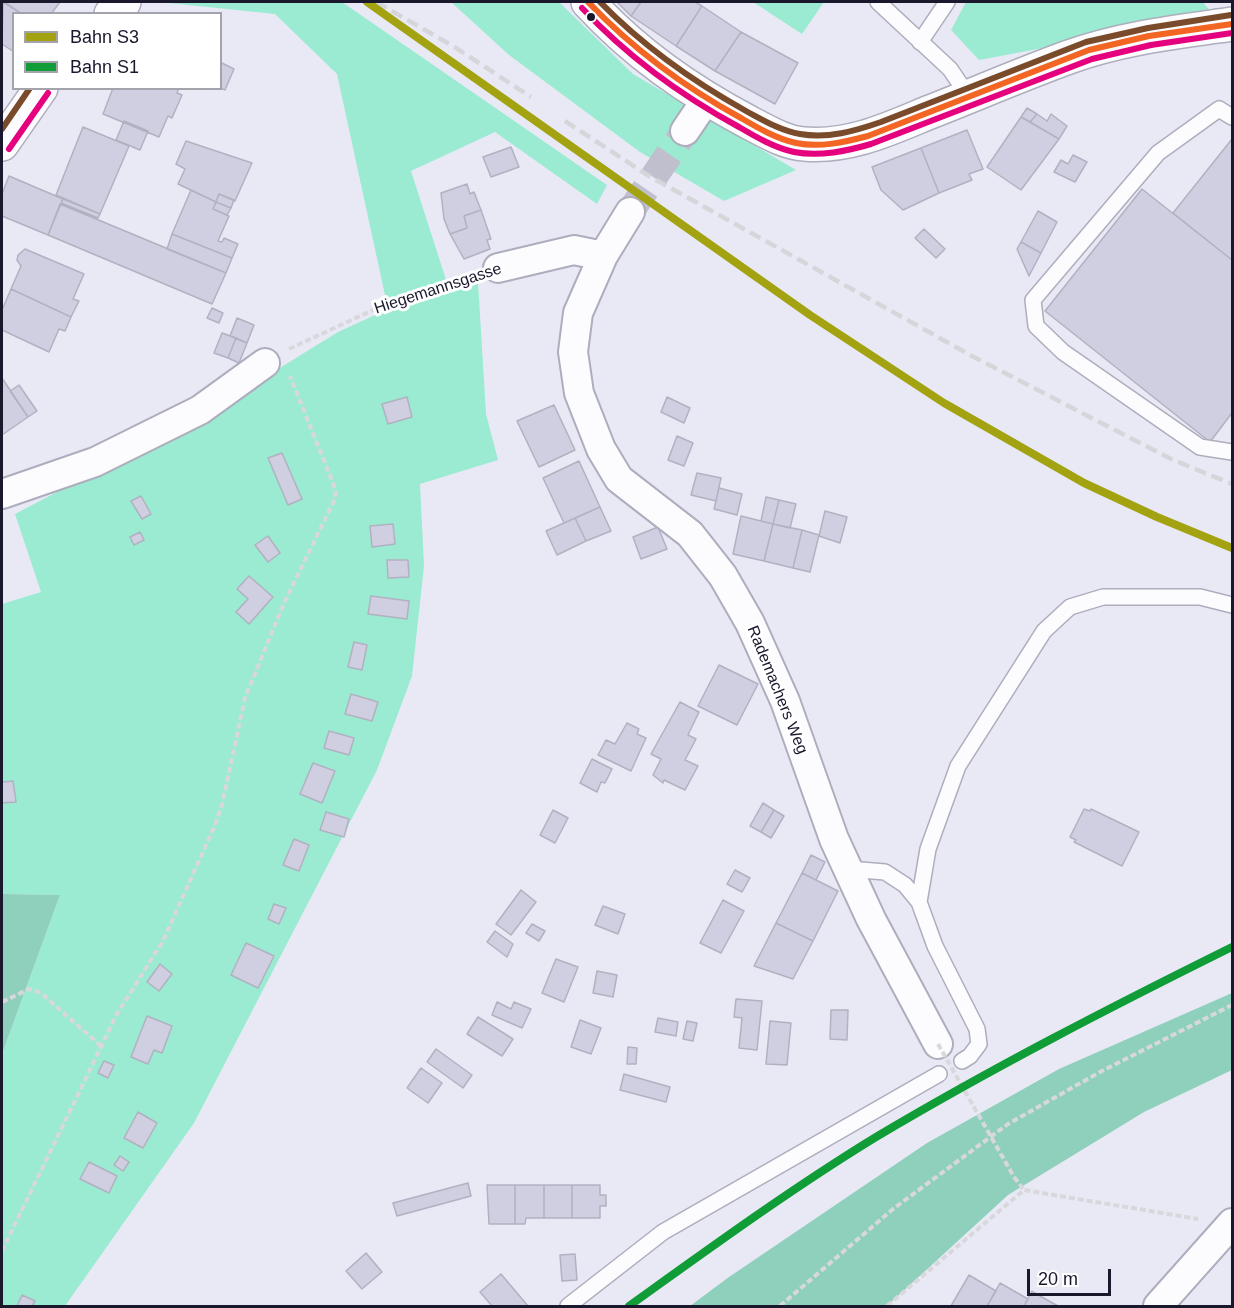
<!DOCTYPE html>
<style>
body{margin:0}
#map{position:relative;width:1234px;height:1308px;overflow:hidden;background:#e9e9f6;font-family:Arial,sans-serif}
canvas{display:block}
.frame{position:absolute;inset:0;border:3px solid #19182d;pointer-events:none}
.legend{position:absolute;left:12px;top:12px;width:210px;height:78px;box-sizing:border-box;background:#fff;border:2px solid #a3a3ab;margin:0;padding:8px 10px;list-style:none;font-size:18px;color:#19182d}
.legend li{display:flex;align-items:center;gap:12px;height:30px}
.legend b{width:30px;border:2px solid #a3a3ab}
.scale{position:absolute;left:1027px;top:1269px;width:84px;height:27px;box-sizing:border-box;border:3px solid #19182d;border-top:0;padding-left:8px;font-size:18px;line-height:21px;white-space:nowrap;color:#19182d;-webkit-text-stroke:4px #fff;paint-order:stroke}
</style>
<div id="map">
<canvas width="1234" height="1308"></canvas>
<div class="frame"></div>
<ul class="legend">
<li><b style="height:8px;background:#a3a312"></b>Bahn S3</li>
<li><b style="height:8px;background:#109c37"></b>Bahn S1</li>
</ul>
<div class="scale">20 m</div>
</div>
<script>
const ctx = document.querySelector('canvas').getContext('2d');
ctx.lineJoin = 'round';
function fill(path, color) {
  ctx.fillStyle = color;
  ctx.fill(path, 'evenodd');
}
function trace(path, color, width, dash) {
  ctx.strokeStyle = color;
  ctx.lineWidth = width;
  ctx.lineCap = dash ? 'butt' : 'round';
  ctx.setLineDash(dash || []);
  ctx.stroke(path);
}
function label(font, color, halo, rows, align = 'center') {
  ctx.font = font + ' Arial,sans-serif';
  ctx.lineWidth = 6;
  ctx.setLineDash([]);
  ctx.textBaseline = 'middle';
  ctx.strokeStyle = halo;
  ctx.fillStyle = color;
  for (const [text, x, y, turn = 0] of rows) {
    ctx.save();
    ctx.translate(x, y);
    ctx.rotate((+turn || 0) * Math.PI / 180);
    ctx.textAlign = isNaN(turn) ? turn : align;
    if (halo) ctx.strokeText(text, 0, 0);
    ctx.fillText(text, 0, 0);
    ctx.restore();
  }
}
fill(new Path2D(`
 M159,2H342L607,185L597,204L495,132L411,171L449,289L478,282L486,414L498,460L420,484L424,566L412,676L377,770L194,1123L65,1306H2V1054L60,895L2,894V604L41,592L15,514L202,416L338,332L388,309L337,74L275,14Z
 M451,2H559L633,74L796,170L724,201L640,152L509,55Z
 M753,2H824L802,34Z
 M966,2H1203L1220,23L1102,37L979,60L951,30Z`), '#9aebd1');
fill(new Path2D(`
 M2,894L60,895L2,1054Z
 M1232,993V1070L1144,1112L1008,1195L887,1306H690L729,1277L927,1143L1059,1069Z`), '#8ed0bc');
const building = new Path2D(`
 M3,2L22,14H14V52L2,44Z
 M5,2H60L51,14H22Z
 M617,2H641L631,16Z
 M641,2H695L702,6L676,46L631,16Z
 M702,6L741,32L715,71L676,46Z
 M741,32L798,63L775,104L715,71Z
 M220,62L234,69L225,90L220,88Z
 M113,88H179L177,93L182,95L172,118L168,116L159,137L103,114Z
 M1027,108L1037,114L1030,122L1021,117Z
 M1037,114L1047,121L1051,114L1067,126L1059,139L1030,122Z
 M1021,117L1059,139L1021,190L987,167Z
 M124,121L148,131L140,150L116,140Z
 M83,127L129,146L100,214L56,195Z
 M967,130L983,169L969,174L972,180L939,193L921,148Z
 M1232,139V260L1173,213Z
 M186,141L252,163L235,201L219,194L216,202L178,184L185,169L176,164Z
 M511,147L519,167L491,177L483,157Z
 M921,148L939,193L903,210L881,190L872,167Z
 M1073,155L1087,162L1075,182L1054,172L1061,160L1068,164Z
 M9,176L63,199L48,235L2,216V194Z
 M467,184L470,194L474,192L481,210L464,216L467,228L450,234L444,219L441,193Z
 M1142,189L1232,260V413L1210,442L1045,311Z
 M191,190L216,202L213,209L229,216L218,241L222,242L224,238L238,244L232,258L172,234Z
 M219,194L234,200L231,208L216,202Z
 M63,199L100,214L98,218L61,203Z
 M216,202L231,208L227,215L213,209Z
 M60,204L226,273L212,304L48,235Z
 M481,210L491,239L487,240L490,249L464,259L450,234L467,228L464,216Z
 M1038,211L1057,222L1041,253L1021,242Z
 M924,229L945,249L936,258L915,238Z
 M172,234L232,258L226,273L167,249Z
 M1021,242L1041,253L1029,276L1017,249Z
 M25,249L84,274L73,299L79,301L71,317L11,289L21,266L17,260L18,255Z
 M11,289L71,317L65,331L59,329L49,352L2,330V310Z
 M212,308L223,313L219,323L207,318Z
 M237,318L254,325L247,343L230,336Z
 M222,333L236,338L228,358L214,353Z
 M236,338L247,343L239,363L228,358Z
 M2,378L28,417L2,435Z
 M19,385L37,411L28,417L10,391Z
 M407,397L412,417L388,424L382,404Z
 M667,397L690,408L684,423L661,412Z
 M554,405L575,450L539,467L517,421Z
 M677,436L693,443L684,466L668,460Z
 M282,453L302,499L288,505L268,458Z
 M579,461L600,507L564,523L543,478Z
 M697,473L721,478L716,501L691,495Z
 M719,488L742,494L737,515L714,509Z
 M141,496L151,514L142,519L131,501Z
 M766,497L779,500L773,524L761,521Z
 M779,500L796,504L790,528L773,524Z
 M600,507L611,531L586,541L575,518Z
 M825,511L847,517L840,543L819,536Z
 M741,516L773,524L764,561L733,554Z
 M575,518L586,541L557,555L546,531Z
 M393,524L395,544L372,547L370,526Z
 M773,524L802,530L793,568L764,561Z
 M658,527L667,549L641,559L633,537Z
 M802,530L819,535L810,572L793,568Z
 M140,532L144,540L134,545L130,537Z
 M268,536L280,553L268,562L255,545Z
 M387,560H408L409,577L388,578Z
 M249,576L273,597L249,624L236,612L248,599L237,589Z
 M371,596L409,601L407,619L368,614Z
 M354,642L367,645L362,670L348,667Z
 M719,665L758,684L737,725L698,706Z
 M351,694L378,702L372,721L345,714Z
 M680,702L699,712L688,735L696,739L685,760L698,766L685,790L664,780L663,783L653,775L661,759L651,754Z
 M627,723L639,729L637,734L646,738L631,771L598,755L606,740L615,744Z
 M329,731L354,738L349,755L324,748Z
 M592,759L612,769L605,783L601,782L597,792L580,783Z
 M313,763L335,771L322,803L300,794Z
 M13,781L16,802L2,803V782Z
 M763,803L774,810L761,832L750,826Z
 M1084,809L1090,811L1091,809L1139,832L1122,866L1074,842L1076,840L1070,837Z
 M553,810L568,818L555,843L540,835Z
 M774,810L784,816L771,838L761,832Z
 M326,812L349,819L344,837L320,830Z
 M294,839L309,845L299,871L283,865Z
 M811,855L825,862L816,880L802,873Z
 M735,870L750,878L742,892L727,884Z
 M802,873L838,891L813,941L776,923Z
 M521,890L536,902L511,935L496,924Z
 M723,900L744,911L721,953L700,943Z
 M274,904L286,908L279,924L268,919Z
 M603,906L625,914L618,934L595,925Z
 M776,923L813,941L793,979L754,966Z
 M532,924L545,931L539,941L526,933Z
 M495,931L513,944L507,957L487,942Z
 M246,943L274,956L258,988L231,975Z
 M556,959L578,967L564,1002L542,993Z
 M160,964L172,974L159,991L147,982Z
 M597,971L617,975L613,997L593,993Z
 M736,999L762,1001L757,1050L739,1048L742,1018L734,1017Z
 M497,1002L511,1009L514,1002L531,1009L522,1028L492,1015Z
 M831,1010H848L847,1040L830,1039Z
 M147,1016L172,1026L162,1053L154,1050L148,1064L131,1057Z
 M478,1017L513,1039L502,1056L467,1034Z
 M658,1018L678,1022L676,1036L655,1032Z
 M580,1020L601,1028L591,1054L571,1047Z
 M687,1021L697,1023L693,1041L683,1039Z
 M770,1021L791,1023L787,1065L766,1064Z
 M628,1047L637,1048L636,1064H627Z
 M436,1049L472,1075L463,1088L427,1062Z
 M104,1061L114,1065L108,1078L98,1073Z
 M421,1068L442,1083L428,1103L407,1088Z
 M624,1074L670,1087L666,1102L620,1090Z
 M138,1112L157,1123L143,1148L124,1138Z
 M120,1156L129,1162L123,1171L114,1165Z
 M89,1162L117,1176L109,1193L80,1179Z
 M468,1183L471,1196L397,1216L393,1203Z
 M487,1185H515V1224H489Z
 M515,1185H544V1218H526L525,1224H515Z
 M544,1185H572V1218H544Z
 M572,1185H600V1195H606V1206H600V1218H572Z
 M366,1253L382,1272L362,1289L346,1271Z
 M575,1254L577,1280L562,1281L560,1255Z
 M501,1274L528,1306H492L480,1292Z
 M969,1275L996,1291L987,1306H951Z
 M1000,1283L1028,1299L1024,1306H987Z
 M1032,1291L1033,1292L1058,1306H1024Z
 M22,1295L35,1301L32,1306H17Z`);
fill(building, '#cfcfe1');
trace(building, '#b1b1c1', 1.5);
trace(new Path2D(`
 M630,212L685,131`), '#bfbfce', 28, [28, 14]);
const service = new Path2D(`
 M878,2L950,69L969,97
 M920,42L947,2
 M1232,117L1219,109L1158,153L1033,300L1036,326L1063,352L1200,447L1232,452
 M849,869L885,872L905,885L919,902L935,946L977,1029L979,1044L970,1056L962,1061
 M919,902L928,849L958,766L1044,631L1070,607L1103,597H1200L1232,605
 M568,1306L663,1232L939,1074`);
const minor = new Path2D(`
 M685,131L706,100
 M630,212L603,256L578,313L573,352L579,393L601,449L619,479L690,534L723,576L750,623L785,701L834,839L871,919L938,1044
 M498,268L574,250L603,256
 M2,494L95,462L200,410L265,363
 M1158,1306L1232,1223`);
const tertiary = new Path2D(`
 M588,2C635,53 688,90 750,123C766,131 785,143 804,144C849,148 889,129 930,112C976,94 1022,74 1069,57C1122,38 1176,32 1232,24
 M111,14L124,2
 M2,144L41,88`);
trace(service, '#adadbd', 18);
trace(minor, '#adadbd', 32);
trace(tertiary, '#adadbd', 36);
trace(new Path2D(`
 M289,349L373,310L471,276
 M2,1002L29,989L41,993L102,1047
 M1014,1177L1024,1190
 M2,1251L117,1014L163,941L215,825L222,805L245,698L284,603L333,503L336,493L333,483L290,376
 M780,1306L893,1209L1008,1124L1100,1072L1232,1005
 M887,1306L1024,1190L1198,1219`), '#d8d8dc', 4, [6, 3]);
trace(service, '#fcfcfe', 15);
trace(minor, '#fcfcfe', 28);
trace(tertiary, '#fcfcfe', 33);
trace(new Path2D(`
 M376,2L453,46L531,97
 M565,121L649,176L972,356L1171,459L1232,484`), '#d5d5da', 4.5, [12, 6]);
trace(new Path2D(`
 M938,1044L1014,1177`), '#d8d8dc', 4, [6, 3]);
trace(new Path2D(`
 M588,2C633,49 684,87 741,118C758,128 777,139 796,143C820,148 845,142 868,136L1089,50L1149,36L1232,24`), '#f26522', 6);
trace(new Path2D(`
 M582,8C628,57 680,95 739,127C756,137 775,148 794,152C820,157 847,151 871,144L1092,59L1151,45L1232,33
 M9,149L48,93`), '#e5007d', 6);
trace(new Path2D(`
 M600,2C643,46 692,81 746,111C763,120 781,131 800,134C828,139 855,131 881,122L1086,42L1148,28L1231,15
 M2,129L30,88`), '#7a4b2a', 6);
trace(new Path2D(`
 M367,2L810,315L944,403L1084,483L1157,517L1232,548`), '#a3a312', 8);
trace(new Path2D(`
 M629,1306C710,1248 791,1189 876,1137C992,1068 1111,1007 1232,947`), '#109c37', 8);
for (const [x, y, r, color] of [
 [591,17,5,"#19182d"]
]) {
  const dot = new Path2D();
  dot.arc(x, y, r, 0, 2 * Math.PI);
  ctx.fillStyle = color;
  ctx.fill(dot);
  trace(dot, '#fff', 2);
}
label('16px', '#19182d', '#fff', [
 ["Hiegemannsgasse",438,289,-18],
 ["Rademachers Weg",777,690,68]
]);
</script>
